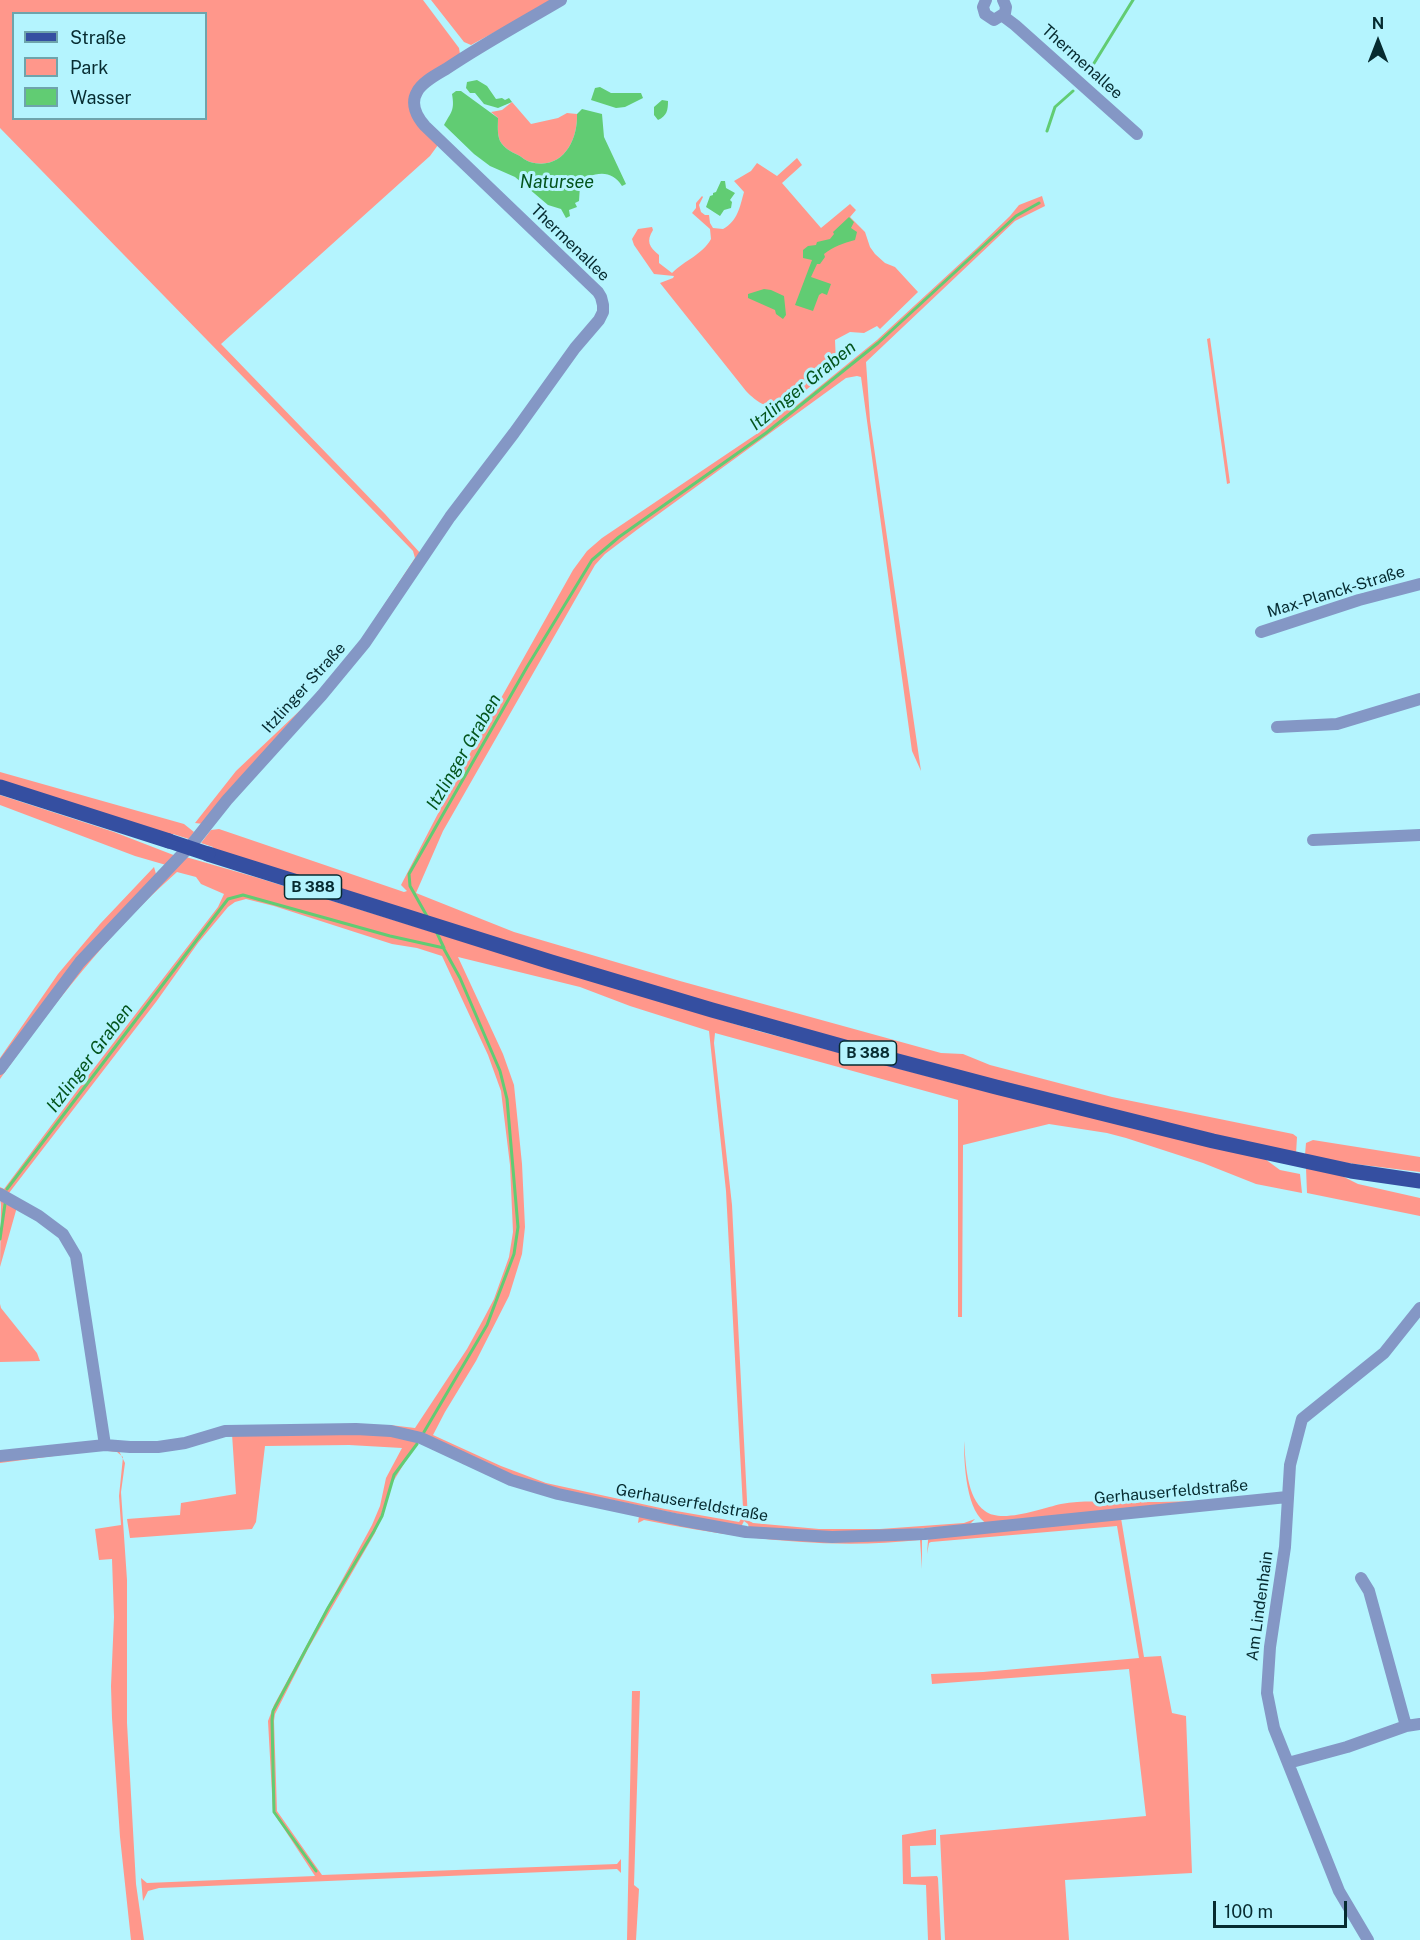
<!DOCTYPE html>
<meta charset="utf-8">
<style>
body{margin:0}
#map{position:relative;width:1420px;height:1940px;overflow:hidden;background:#b4f4fe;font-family:"Public Sans",sans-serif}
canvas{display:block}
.legend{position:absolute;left:12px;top:12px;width:195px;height:108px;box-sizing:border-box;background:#b4f4fe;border:2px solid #6ea4ac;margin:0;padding:8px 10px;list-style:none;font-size:18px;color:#062b30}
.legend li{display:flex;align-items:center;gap:12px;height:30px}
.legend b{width:30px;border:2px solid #6ea4ac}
.north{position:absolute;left:1348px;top:12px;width:60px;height:60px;-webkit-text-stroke:4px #b4f4fe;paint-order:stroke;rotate:0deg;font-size:16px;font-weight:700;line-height:24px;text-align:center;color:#062b30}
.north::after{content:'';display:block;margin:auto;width:21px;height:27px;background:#062b30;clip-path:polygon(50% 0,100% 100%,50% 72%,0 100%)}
.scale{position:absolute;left:1213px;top:1901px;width:134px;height:27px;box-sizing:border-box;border:3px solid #062b30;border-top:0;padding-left:8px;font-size:18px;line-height:21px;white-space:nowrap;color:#062b30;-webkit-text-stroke:4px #b4f4fe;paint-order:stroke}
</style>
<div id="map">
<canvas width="1420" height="1940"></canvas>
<ul class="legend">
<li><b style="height:8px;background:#354fa1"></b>Straße</li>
<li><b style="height:16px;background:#ff978b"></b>Park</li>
<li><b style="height:16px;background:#61cc73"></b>Wasser</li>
</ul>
<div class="north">N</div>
<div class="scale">100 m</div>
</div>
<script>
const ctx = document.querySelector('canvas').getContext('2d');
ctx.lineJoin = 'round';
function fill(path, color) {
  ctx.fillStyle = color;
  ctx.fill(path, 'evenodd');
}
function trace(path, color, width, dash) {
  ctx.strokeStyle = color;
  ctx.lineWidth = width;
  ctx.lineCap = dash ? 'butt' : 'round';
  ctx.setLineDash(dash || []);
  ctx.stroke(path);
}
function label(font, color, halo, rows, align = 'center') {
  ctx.font = font + ' "Public Sans",sans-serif';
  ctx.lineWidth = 6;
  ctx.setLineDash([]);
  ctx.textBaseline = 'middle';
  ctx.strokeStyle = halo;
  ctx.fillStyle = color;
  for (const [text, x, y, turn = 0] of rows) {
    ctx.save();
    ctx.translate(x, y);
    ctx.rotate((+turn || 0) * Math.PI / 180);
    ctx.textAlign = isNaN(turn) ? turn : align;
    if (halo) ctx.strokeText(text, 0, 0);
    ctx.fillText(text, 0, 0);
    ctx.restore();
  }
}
fill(new Path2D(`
 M0,0H423L459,48L460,54L412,94L438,145L430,156L221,344L385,514L421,554L357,648L203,824L195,823L236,771L312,699L357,646L415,558L413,551L0,128ZM14,14H206V118H14Z
 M431,0H554L471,45L464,42Z
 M512,102L531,124L558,118L567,113L577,114C578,141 562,171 530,162C526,161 522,157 518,155C511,152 504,148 500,141C497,134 498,125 498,118L491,112L502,110Z
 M797,158L802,165L782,183L821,228L850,204L856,210L850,217L865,232L870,247L875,254L885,263L895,267L918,292L880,329L877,326L864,333L850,332L835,340L836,363C820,377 788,413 765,405C757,402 751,396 746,391L660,283L673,278L674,276L654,274L634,245L632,239L638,229L652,227L653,230C646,241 649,247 659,255V263L672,273C685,260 702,255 711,239L710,229L692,213L696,208V203L702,196L703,197L699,205L701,212L705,215H709L710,223L713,228L723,229C738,221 740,206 744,192L734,181L751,171L757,163L777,176Z
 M1042,196L1045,206L1015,221L866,362L870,420L921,771L912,751L861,377L857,376L846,378L638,529L605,554L595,565L443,831L416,893L514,932L680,981L941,1053L963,1054L990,1065L1112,1097L1293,1134L1297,1137L1296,1154L953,1071L613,975L212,849L213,847L201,843L211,830L219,829L404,892L407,891L401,885L459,773L573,570L587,551L602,538L761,431L778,412L797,405L877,340L977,248L1010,216L1019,205Z
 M1210,338L1230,483L1227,484L1207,339Z
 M0,772L184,824L194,832L189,839L173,834L171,836L0,782Z
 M0,795L114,832L176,856L166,865L135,856L0,805Z
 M186,857L255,877L558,971L758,1031L968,1087L1265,1159L1280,1170L1300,1174L1302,1193L1256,1184L1203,1163L1126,1138L1107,1133L1049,1124L963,1145L962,1317H958V1100L715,1033L714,1043L732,1205L748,1520L753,1523L819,1529H880L964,1523L975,1519L969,1525L852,1533L749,1528L748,1524L744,1521L741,1527L535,1484L390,1425L415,1428L467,1349L484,1318L494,1299L509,1257L513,1232L510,1165L501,1091L488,1055L442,956L417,948L392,944L274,906L246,899L235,902L228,907L198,943L156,1002L9,1193L0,1191V1187L4,1189L88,1076L218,907L224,894L201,884L196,877L177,872C109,932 53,1005 0,1079V1075L83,962ZM458,957L580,987L630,1006L709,1031L726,1191L743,1508L741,1519L739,1522L665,1509L546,1483L501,1466L433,1435L445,1412L476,1361L509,1296L522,1254L525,1227L522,1164L514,1085L503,1054Z
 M154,867L156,874L0,1064V1058L58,974L100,924Z
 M1313,1140L1420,1157V1172L1339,1162L1305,1155L1306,1143Z
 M1306,1168L1342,1176L1358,1184L1420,1198V1216L1307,1193Z
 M0,1197L17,1207L0,1267L1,1205Z
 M0,1304L1,1308L37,1353L40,1361L0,1362Z
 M371,1432L418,1441L391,1485L375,1533L308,1649L275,1714L274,1721L277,1811L322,1875L617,1864L621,1859V1873L617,1869L159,1888L148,1891L143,1901L141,1878L147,1883L315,1876L273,1812L268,1721L274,1705L372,1525L380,1506L386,1478L402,1448L349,1445L265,1446L256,1522L252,1529L130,1538L127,1519L180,1515L181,1503L236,1494L232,1434Z
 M964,1441C966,1463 966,1497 985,1511C1001,1524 1043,1508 1061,1504C1082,1500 1105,1502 1126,1502C1149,1502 1172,1502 1196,1501L988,1524C966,1514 964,1463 964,1441Z
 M108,1449H118L125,1463L121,1492L127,1580V1723L136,1884L144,1940H131L120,1837L112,1718L111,1686L114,1617L112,1559L99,1560L95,1529L121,1525L119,1496L123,1457L117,1452L100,1450L0,1463V1461L70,1452Z
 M639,1516L686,1526L922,1538V1569L920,1540C826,1550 736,1538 644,1520L638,1523Z
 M1121,1518L1144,1657L1161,1656L1172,1713L1186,1716L1192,1873L1065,1880L1069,1940H945L940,1835L1146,1816L1129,1669L932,1684L931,1674L983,1672L1139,1658L1117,1526L931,1542L929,1543L927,1554L928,1540L929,1538Z
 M632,1691H640L634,1885L639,1889L636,1940H627Z
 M936,1829V1845L910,1846L911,1877L937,1876L938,1878L941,1940H928L926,1885L903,1884L902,1835Z`), '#ff978b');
fill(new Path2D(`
 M477,80L487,86L496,99L502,98L505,100L509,98L512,102L498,108L484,104L475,93H470L466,88L467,82Z
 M600,87L611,93H641L643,98L625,107L616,108L591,100L595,88Z
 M456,91H461L498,118C498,125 497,134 500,141C504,148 511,152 518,155C522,157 526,161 530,162C562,171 578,141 577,114L582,109L602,114L604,137L626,184L622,186C614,173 602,171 588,177L580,186L579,201L575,203L577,207L569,210L570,216L566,218L561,209L548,205L515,177L490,166L474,154L444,125C451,112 455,111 452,94Z
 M662,100L668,101C668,110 667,116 658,120L654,115V107Z
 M721,181H725L726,188L735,193L730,200L732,202L731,208L724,210L720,216L706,207L710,196L713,195V193L716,192Z
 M849,217L854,222L851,228L857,232L855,240C843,243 833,247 824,254L825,257L820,264H817L811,277L831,284L827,295L822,293L819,295L813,311L795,305L812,260L803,258V250L808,246L816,245L817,242L830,239L834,234L833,232Z
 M764,289L771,290L784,296L786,315L783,319L776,314L775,310L748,298V294Z`), '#61cc73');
fill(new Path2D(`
 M552 183a7 7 0 1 1 14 0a7 7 0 1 1-14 0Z`), '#b4f4fe');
trace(new Path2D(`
 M1088,73L1133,0
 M1047,131L1055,107L1073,91
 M428,918L410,886L409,874L527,667L592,560L619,537L766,433L878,343L1016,216L1039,203
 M7,1189L228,899L243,895L390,936L444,948L436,931
 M0,1239L5,1204
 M424,1432L487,1325L514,1254L518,1227L507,1099L500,1071L460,978L444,949
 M316,1871L274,1812L272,1720L273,1711L328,1608L374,1531L382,1516L394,1475L417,1444`), '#61cc73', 3);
trace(new Path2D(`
 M986,0L983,7L985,14L994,20L1005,13L1006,7L1003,0
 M1003,16L1015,25L1137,134
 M1261,632L1359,600L1420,584
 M1277,727L1337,724L1420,699
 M1313,840L1420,835
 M0,1069L80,962L192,844L227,800L322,695L365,643L450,517L514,433L575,348L599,320L603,312V305L601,297L598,292L425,126C417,117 410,104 417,92C422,82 436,75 446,69C483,44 522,23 561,0
 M0,1194L39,1216L63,1234L76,1256L105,1445
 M0,1456L105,1445L130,1447H158L185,1443L225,1431L356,1429L391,1431L421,1438L511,1480L558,1494L680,1520L746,1532L832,1537L925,1534L1287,1497
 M1361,1578L1369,1591L1406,1726
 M1288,1763L1347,1747L1406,1726L1420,1724
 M1368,1940L1339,1891L1274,1728L1267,1693L1270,1647L1285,1547L1290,1465L1302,1419L1384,1353L1420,1308`), '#8497c5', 12);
trace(new Path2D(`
 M0,787L169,841
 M208,854L551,962L712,1010L852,1049L996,1087L1213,1141L1351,1171L1420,1181`), '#354fa1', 15);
trace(new Path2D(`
 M169,841L208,854`), '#354fa1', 15);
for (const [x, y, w] of [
 [313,887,57],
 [868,1053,57]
]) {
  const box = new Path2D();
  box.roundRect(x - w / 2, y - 12, w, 24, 4.5);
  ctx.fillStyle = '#b4f4fe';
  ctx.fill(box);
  trace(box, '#062b30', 1.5);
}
label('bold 15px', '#062b30', null, [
 ["B 388",313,887],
 ["B 388",868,1053]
]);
label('16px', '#062b30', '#b4f4fe', [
 ["Thermenallee",1082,62,42],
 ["Thermenallee",570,243,44],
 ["Max-Planck-Straße",1336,592,-17],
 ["Itzlinger Straße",304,688,-48],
 ["Gerhauserfeldstraße",1171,1492,-5],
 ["Gerhauserfeldstraße",692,1503,10],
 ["Am Lindenhain",1260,1606,-82]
]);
label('italic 18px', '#04551d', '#b4f4fe', [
 ["Natursee",557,182],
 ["Itzlinger Graben",803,386,-39],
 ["Itzlinger Graben",464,752,-60],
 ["Itzlinger Graben",90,1058,-53]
]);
</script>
